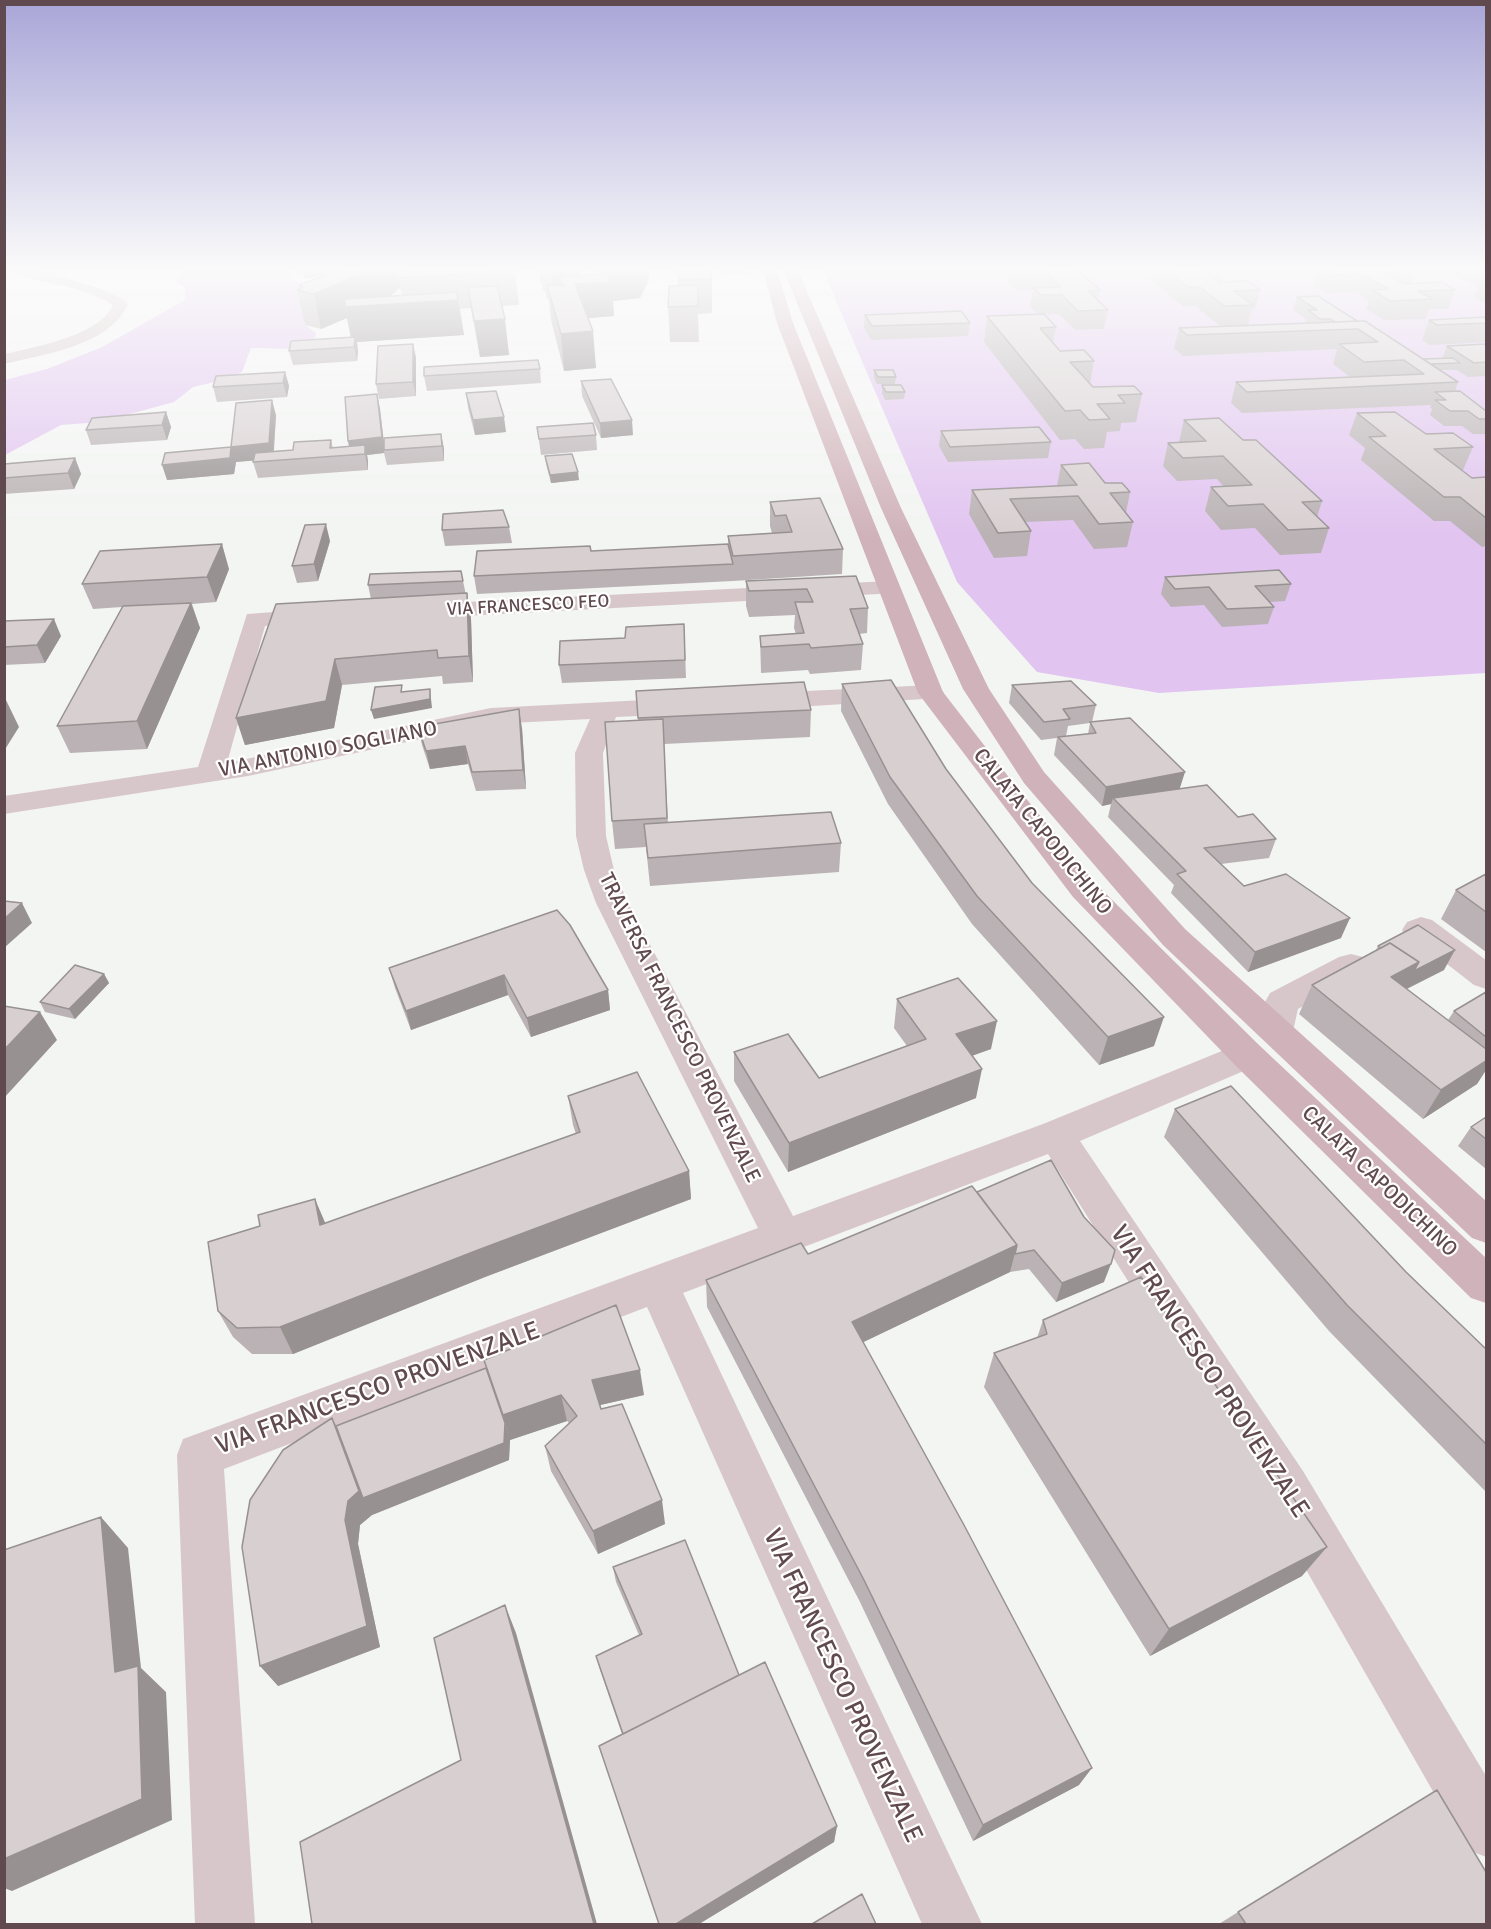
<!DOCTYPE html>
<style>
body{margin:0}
#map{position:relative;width:1491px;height:1929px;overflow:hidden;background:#f3f5f3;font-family:Signika,sans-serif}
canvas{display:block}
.frame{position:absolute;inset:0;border:6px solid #604a50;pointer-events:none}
</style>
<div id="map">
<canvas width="1491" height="1929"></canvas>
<div class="frame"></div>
</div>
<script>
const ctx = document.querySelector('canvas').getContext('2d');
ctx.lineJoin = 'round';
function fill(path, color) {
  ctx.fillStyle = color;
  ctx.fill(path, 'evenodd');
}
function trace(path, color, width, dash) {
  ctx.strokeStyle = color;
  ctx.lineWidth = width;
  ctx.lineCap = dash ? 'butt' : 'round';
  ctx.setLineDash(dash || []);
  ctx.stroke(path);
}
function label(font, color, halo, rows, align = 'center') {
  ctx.font = font + ' Signika,sans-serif';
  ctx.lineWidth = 4.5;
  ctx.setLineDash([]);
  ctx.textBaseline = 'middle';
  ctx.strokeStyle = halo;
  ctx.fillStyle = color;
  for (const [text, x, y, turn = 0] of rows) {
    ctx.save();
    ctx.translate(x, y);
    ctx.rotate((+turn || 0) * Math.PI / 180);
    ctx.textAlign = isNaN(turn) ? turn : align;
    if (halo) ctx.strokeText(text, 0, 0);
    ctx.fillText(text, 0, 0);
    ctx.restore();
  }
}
fill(new Path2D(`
 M180,266H287L289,277L301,285L310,318L303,323L316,333L315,338L296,349L251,348L242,372L231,378L193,387L174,402L100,422L61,425L5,455V380L47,369L102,347L185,300V288L175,281L182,272Z
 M821,266H1486V673L1159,693L1037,672L957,582Z`), '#e1c4f0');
fill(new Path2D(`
 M4,266C26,266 115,288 128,304C109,346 45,354 4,364V354C35,347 99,336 113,305C81,284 40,285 5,269Z
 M507,266H527L520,270L509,269Z
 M889,581L897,583L900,588L897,593L426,618L418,616L414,611L418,606L426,604Z
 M315,609L323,611L327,616L323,621L265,626L227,763L491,708L683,698L692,701L696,706L692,711L683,714L616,717L603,753L606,836L614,870L628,903L793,1216L1043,1124L1234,1046L1247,1042L1260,1046L1265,1055L1260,1064L1080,1141L1303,1471L1486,1776V1857L1466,1849L1269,1505L1048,1154L683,1293L982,1924H922L647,1307L224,1469L255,1924H195L177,1455L183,1439L758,1228L596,903L584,870L576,836L575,753L590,719L491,724L248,776L4,814V796L198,767L247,614Z
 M931,685L940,688L944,693L940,698L765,709L756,706L752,701L756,696L765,693Z
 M1421,917L1432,920L1486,960V989L1474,985L1416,940L1407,938L1402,930L1407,922Z
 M1351,954L1363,957L1368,965L1363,973L1298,1009L1293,1031L1288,1040L1276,1044L1264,1040L1259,1031L1265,1002L1270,993L1339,957Z`), '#d7c7cb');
fill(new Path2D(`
 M762,266H776L793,323L943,692L1011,780L1095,883L1260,1046L1486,1258V1303L1471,1298L1234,1064L1073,897L918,693L777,323Z
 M782,266H796L901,508L989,689L1044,772L1185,929L1486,1201V1243L1472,1238L1163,945L1024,783L963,689L881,508Z`), '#d0b3ba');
fill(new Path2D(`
 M298,266H511L515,271L519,305L502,306L509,355L480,357L471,308L460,309L464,335L357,342L358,351L357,361L293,365L289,351L351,337L347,318L321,329L305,325L297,290L300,289L299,285L324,276L304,278V275L300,273ZM400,288L402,296L389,297Z
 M539,266H577L579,268L580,276L597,275V266H649V280L640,298L613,301L614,316L588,318L596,368L564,371L551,320L549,300L546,297V292L543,290L542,284L540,283Z
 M677,266H710L712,279V313L698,314L699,342H670L668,307L678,285Z
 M724,266H746V274H725Z
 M1010,266H1073L1100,290L1098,300L1108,310L1104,329L1075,330L1059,314H1044L1056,327L1053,343L1060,351L1094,361L1090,384L1093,387L1142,394L1136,422L1121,423L1120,431L1107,432L1104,448L1084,449L1075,439L1060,440L984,342L987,316L1038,314L1030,307L1033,290H1015L1008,282Z
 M1152,266H1225L1222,282L1260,290L1255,309H1252L1248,325L1220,326L1195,306H1183L1150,279Z
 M1319,266L1347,268L1377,267V266H1406L1416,272L1412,283L1455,290L1448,309H1429L1426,319L1384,320L1366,309L1369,301L1356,292L1327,293L1314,285Z
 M1421,266H1486V304L1474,297L1477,287L1453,274H1435Z
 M1297,297L1357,321L1423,359H1442L1447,346L1486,344V376L1468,377L1457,370H1440L1458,382L1455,391L1486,411V434H1473L1462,426H1444L1430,415L1432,409L1430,407L1431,405L1242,413L1231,403L1236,382L1350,377L1333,364L1337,349L1183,356L1174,348L1179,328L1305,323L1306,319L1293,310Z
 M865,315L970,323L968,336L871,340L864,328Z
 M1486,317V342L1430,345L1422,340L1429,320Z
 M413,344L416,358V396L379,399L376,384Z
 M540,369L541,383L427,391L424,376Z
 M874,370L896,377L895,384H877L874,378Z
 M285,372L289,386L287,397L217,402L213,387Z
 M581,381L633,435L601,438L582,396Z
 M882,385L905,392L904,399L885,400L882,393Z
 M466,393L506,432L475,435L468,408Z
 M377,394L380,409L384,442L441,434L444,449V461L387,465L384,453L367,455L368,461V470L258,478L253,462L254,460L236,462L234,474L167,480L231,447L276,415L274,451L293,450L331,440L333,448L349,447L348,441Z
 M166,412L171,427L167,440L91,445L86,430Z
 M1357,413L1473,447L1463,470H1461L1472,478L1486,477V546L1482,547L1450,521H1434L1361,460L1365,448L1349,435Z
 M1184,420L1243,440L1322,501L1317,517L1329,528L1321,553L1280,555L1255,528L1221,530L1205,511L1211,487H1224L1217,479L1177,481L1163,466L1168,443H1180L1179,442Z
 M537,427L596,435L597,450L541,455Z
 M941,431L1051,442L1048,458L948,462L939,446Z
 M545,456L579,480L551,483L546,464Z
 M75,458L81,474L74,489L4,494V464Z
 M1061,465L1105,483L1130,492L1126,513L1133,522L1127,547L1094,549L1073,520L1025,522L1031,531L1027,556L994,558L969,514L972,490L1057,486Z
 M770,502L843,549L842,574L733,581L477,594L474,576L728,544V536L772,533L770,526Z
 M509,527L512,543L445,546L442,530Z
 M330,541L318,581L297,583L292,566Z
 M229,569L216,602L192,604L200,628L147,749L70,753L57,726L122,607L93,609L82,584Z
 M856,576L868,608L867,633L859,634L863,644L861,670L810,674L808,670L761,673L760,636L796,634L794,628L795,615L749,617L746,606V581Z
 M1165,577L1291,584L1285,601L1270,602L1274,607L1268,624L1222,627L1204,605L1171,607L1161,594Z
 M463,581L471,619L473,682L443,684L442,676L342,685L334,728L245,745L236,718L371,599L368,585Z
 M4,621L61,636L45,663L4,665Z
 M684,624L686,678L562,683L559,665L625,638Z
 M842,684L946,769L1154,1046L1099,1065L972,924L888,804L841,711Z
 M1012,685L1096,705L1092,722L1180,789L1238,817L1276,839L1269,858L1221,864L1244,886L1341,938L1248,972L1171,893L1174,885L1108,817L1111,804L1102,806L1054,755L1057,738L1041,740L1009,703ZM1090,723L1088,734L1066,736L1068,726Z
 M636,691L811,710L810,737L664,744L668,823L841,843L839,872L650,886L646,847L615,849L612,821L638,720Z
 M418,727L522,728L526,789L476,791L468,764L430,769L422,745Z
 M1486,874V952L1441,919L1456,890Z
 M557,910L608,990L610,1010L531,1037L508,995L411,1030L395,988L389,968Z
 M1378,946L1444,970L1407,989L1448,1020L1454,1011L1486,992V1070L1477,1084L1423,1119L1299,1014L1312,985L1376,950Z
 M104,974L109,983L75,1019L45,1012L40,1002Z
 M897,999L991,1049L972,1056L976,1098L788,1172L734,1081V1052L819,1078L907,1046L894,1028Z
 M568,1096L689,1171L691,1199L485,1277L293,1354H252L233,1337L218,1311L260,1226L325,1223L576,1134L573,1125Z
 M1175,1109L1406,1272L1486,1349V1492L1329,1331L1164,1137Z
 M1486,1117V1169L1458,1146L1471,1127Z
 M977,1192L1104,1282L1056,1302L1029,1269L1010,1272L863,1342L1079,1785L973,1841L860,1602L707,1307L706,1280L808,1254Z
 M1043,1320L1302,1576L1150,1656L984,1387L994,1353L1037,1338Z
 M486,1368L644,1395L600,1405L601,1409L665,1524L598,1554L551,1471L545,1446L569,1423L567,1421L510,1440L509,1460L372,1515L360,1525L358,1544L380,1647L278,1686L336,1426Z
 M613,1567L739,1675L837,1826L834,1842L699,1924H659L599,1746L622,1734L600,1670L596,1656L639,1635L616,1582Z
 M1238,1912L1486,1924H1219Z`), '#bab2b4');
fill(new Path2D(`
 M302,266H400L402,278L397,269L400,288L384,300H458L464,335L357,342L358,351L357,361L354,347L352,343L347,318L321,329L314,294L364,273L304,278Z
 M621,266H649V280L640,298L613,301L614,316L578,319L560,277L562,304L554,305L551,271L579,268L580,284L602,283L601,268Z
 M505,319L509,355L480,357L474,321Z
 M593,331L596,368L564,371L561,334Z
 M413,344L416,358V396L413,382Z
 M285,372L289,386L287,397L283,383Z
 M377,394L380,409L385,453V450H384V453L367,455L368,461V470L365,454L351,455L348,441Z
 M272,400L276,415L273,459L236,462L234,474L167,480L162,465L231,447Z
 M166,412L171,427L167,440L162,425Z
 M504,417L506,432L475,435L473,420Z
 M632,420L633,435L601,438L600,423Z
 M441,434L444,449V461L442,446Z
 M75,458L81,474L74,489L68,473Z
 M578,472L579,480L551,483L550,475Z
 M326,524L330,541L318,581L314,564Z
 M222,544L229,569L216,602L207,577Z
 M467,593L471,619L473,682L469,656Z
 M191,603L200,628L147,749L137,721Z
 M54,619L61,636L45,663L37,645Z
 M335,659L342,685L334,728L245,745L236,718Z
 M430,689L432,708L374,719L371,710Z
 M6,700L19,727L4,751V702Z
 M519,709L522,728L526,789L523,770Z
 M465,746L468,764L430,769L426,751Z
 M1185,772L1179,791L1113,798L1111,804L1102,806L1106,787Z
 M22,903L32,923L4,948V919Z
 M1350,918L1341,938L1248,972L1255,952Z
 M1455,950L1444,970L1404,990L1391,977L1419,962Z
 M104,974L109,983L75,1019L69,1009Z
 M504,975L508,995L411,1030L406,1011Z
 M608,990L610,1010L531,1037L527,1018Z
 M40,1012L57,1040L4,1098V1050Z
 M1164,1017L1154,1046L1099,1065L1108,1037Z
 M997,1021L991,1049L951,1063L956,1034Z
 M1486,1061V1070L1477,1084L1423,1119L1441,1090Z
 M982,1069L976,1098L788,1172L789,1143Z
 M689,1171L691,1199L485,1277L293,1354L280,1327L478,1250Z
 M315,1199L327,1227L320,1225Z
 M1017,1245L1010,1272L849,1349L852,1322Z
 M1111,1264L1104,1282L1056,1302L1062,1283Z
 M640,1370L644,1395L596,1406L592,1380Z
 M561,1395L567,1421L510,1440L503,1415Z
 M332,1418L345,1443L505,1423L510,1440L509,1460L372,1515L360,1525L358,1544L380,1647L278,1686L260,1666L345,1520Z
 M662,1500L665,1524L598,1554L593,1531Z
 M101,1517L128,1548L141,1668L166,1692L172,1820L12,1891L4,1888V1859L115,1672Z
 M1327,1547L1302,1576L1150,1656L1169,1629Z
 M505,1605L516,1633L597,1924H594Z
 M1092,1768L1079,1785L973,1841L983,1825Z
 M837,1826L834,1842L699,1924H676Z`), '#979192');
const building = new Path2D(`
 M351,266H379L314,294L297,290L303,287L299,285Z
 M453,266H511L515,271L401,278L397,269Z
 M545,266H577L579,268L551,271Z
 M600,266H621L601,268Z
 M678,266H710L712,279L679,280Z
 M725,266H746V267L725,268Z
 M1012,266H1073L1100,290L1088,291L1108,310L1078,311L1062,295H1041L1033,288L1061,287L1046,271L1018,272Z
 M1161,266H1208L1199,267L1220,282L1248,281L1260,290L1234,291L1253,305L1224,306L1200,287H1188Z
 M1319,266H1343L1347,268L1383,267L1382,266H1406L1416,272L1386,273L1404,284L1442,282L1455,290L1418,291L1433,299L1390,301L1372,290L1388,289L1361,274L1332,275Z
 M1480,266H1486V270Z
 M607,274L611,282L575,284L593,331L561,334L547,285L564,286L560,277Z
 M698,285V306L668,307L669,286Z
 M497,286L505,319L474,321L468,287Z
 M457,292L458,300L345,307V299Z
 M1318,296L1357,321L1335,322L1330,319H1320L1308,310H1317L1297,297Z
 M961,311L970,323L872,326L865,315Z
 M1044,314L1056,327L1040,328L1060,351L1084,350L1094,361L1070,362L1093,387L1134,386L1142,394L1118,395L1125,403L1097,404L1110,419L1089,420L1080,410L1065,411L987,316Z
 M1486,317V323L1437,325L1429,320Z
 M1365,321L1458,382L1247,392L1236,382L1424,374L1404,360L1364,362L1339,344L1378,342L1358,329L1187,335L1179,328Z
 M355,337L354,347L289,351L291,341Z
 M413,344V382L376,384L378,346Z
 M1486,344V362L1474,363L1447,346Z
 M1453,358L1460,363L1430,364L1423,359Z
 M538,360L540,369L424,376V367Z
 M874,370H893L896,377H878Z
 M285,372L283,383L213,387L216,376Z
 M611,379L632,420L600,423L581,381Z
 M882,385H901L905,392H886Z
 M496,391L504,417L473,420L466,393Z
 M1460,391L1486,411V419H1479L1468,411H1450L1435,400H1446L1435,392Z
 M377,394L382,437L348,441L345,397Z
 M272,400L269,443L231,447L236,403Z
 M166,412L162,425L86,430L92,418Z
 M1395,412L1426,434L1453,433L1473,447L1434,449L1472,478L1486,477V518L1460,497H1444L1369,437L1386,436L1357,413Z
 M1219,418L1243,440H1256L1322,501L1302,502L1329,528L1288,530L1263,504L1228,506L1211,487L1252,485L1223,456L1183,458L1168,443L1206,441L1184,420Z
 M593,423L596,435L539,439L537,427Z
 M1039,427L1051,442L950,447L941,431Z
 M441,434L442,446L384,450V438Z
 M331,440L330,448L365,445V454L253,462L255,453L293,450L294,442Z
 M231,447L230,458L162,465L165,453Z
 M572,454L578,472L550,475L545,456Z
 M75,458L68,473L4,478V464Z
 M1089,463L1105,483H1122L1130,492L1110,493L1133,522L1099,524L1078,496L1010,499L1031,531L998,533L972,490L1077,485L1061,465Z
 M820,498L843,549L733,556L728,536L792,532L786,515L775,516L770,502Z
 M503,510L509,527L442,530L443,514Z
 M326,524L314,564L292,566L305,525Z
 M222,544L207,577L82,584L100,551Z
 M728,544L733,564L474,576L477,551L590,546L591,551Z
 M1279,570L1291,584L1255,586L1274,607L1227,609L1209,587L1175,589L1165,577Z
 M461,571L463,581L368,585L370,574Z
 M856,576L868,608L850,609L863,644L811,648L809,644L761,647L760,636L804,633L795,602H813L807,589L749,591L746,581Z
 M467,593L469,656L438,658L437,650L335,659L326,701L236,718L276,604Z
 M191,603L137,721L57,726L123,606Z
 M54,619L37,645L4,647V621Z
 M684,624L685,660L559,665L560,641L625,638L626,627Z
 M891,680L946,769L1032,883L1164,1017L1108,1037L977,896L890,777L842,684Z
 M1071,681L1096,705L1063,709L1070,719L1044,722L1012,685Z
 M804,682L811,710L638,718L636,691Z
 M402,685L401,692L430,689V699L371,710L375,687Z
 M519,709L523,770L472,772L465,746L426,751L418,727Z
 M1130,718L1185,772L1106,787L1058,737L1096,733L1090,722Z
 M663,719L667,818L612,821L605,722Z
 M1207,785L1238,817L1253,814L1276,839L1204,848L1244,886L1286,874L1350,918L1255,952L1177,874L1186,871L1113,798Z
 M831,812L841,843L648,858L644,824Z
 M1486,874V912L1456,890Z
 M4,901L22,903L4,919Z
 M557,910L570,925L608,990L527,1018L504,975L406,1011L389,968Z
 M1418,925L1455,950L1414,971L1419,962L1390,943L1381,948L1378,946Z
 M1390,943L1419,962L1391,977L1486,1049V1061L1441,1090L1312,985Z
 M75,965L104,974L69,1009L40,1002Z
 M958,978L997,1021L956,1034L982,1069L789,1143L734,1052L788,1034L819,1078L926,1039L897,999Z
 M1486,992V1037L1454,1011Z
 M4,1006L40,1012L4,1050Z
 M637,1072L689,1171L478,1250L280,1327L237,1328L218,1311L208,1242L260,1226L258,1215L315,1199L320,1225L580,1132L568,1096Z
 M1231,1086L1406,1272L1486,1349V1444L1347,1305L1175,1109Z
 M1486,1117V1139L1471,1127Z
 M1051,1160L1084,1217L1115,1250L1111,1264L1062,1283L1034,1250L1015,1254L1017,1245L977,1192Z
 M972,1186L1017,1245L852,1322L964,1525L1092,1768L983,1825L864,1580L706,1280L801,1243L808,1254Z
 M1141,1277L1327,1547L1169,1629L994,1353L1047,1334L1043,1320Z
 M616,1305L640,1370L592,1380L601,1409L622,1404L662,1500L593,1531L545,1446L577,1416L561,1395L503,1415L484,1360Z
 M486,1368L505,1423L504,1443L363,1498L336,1426Z
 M332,1418L359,1491L348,1501L345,1520L367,1626L260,1666L242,1547L250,1500L283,1450Z
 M101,1517L115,1672L138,1666L142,1799L4,1859V1550Z
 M685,1540L739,1675L623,1734L596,1656L642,1634L613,1567Z
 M505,1605L594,1924H312L300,1842L461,1760L434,1638Z
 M765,1662L837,1826L676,1924H659L599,1746Z
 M1437,1790L1486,1872V1924H1246L1238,1912Z
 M862,1894L876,1924H812Z`);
fill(building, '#d8cfd1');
trace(building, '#979192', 1.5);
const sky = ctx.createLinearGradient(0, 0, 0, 536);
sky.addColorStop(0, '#a9a6d8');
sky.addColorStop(0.5, '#fafafa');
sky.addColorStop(1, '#fafafa00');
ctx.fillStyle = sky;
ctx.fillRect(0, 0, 1491, 536);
label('18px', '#604a50', '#fff', [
 ["VIA FRANCESCO FEO",528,606,-3]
]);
label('21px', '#604a50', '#fff', [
 ["VIA ANTONIO SOGLIANO",328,750,-11],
 ["CALATA CAPODICHINO",1042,832,51],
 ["TRAVERSA FRANCESCO PROVENZALE",679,1028,64],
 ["CALATA CAPODICHINO",1379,1182,44]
]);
label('26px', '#604a50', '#fff', [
 ["VIA FRANCESCO PROVENZALE",1209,1372,57],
 ["VIA FRANCESCO PROVENZALE",378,1389,-20],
 ["VIA FRANCESCO PROVENZALE",842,1686,65]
]);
</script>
